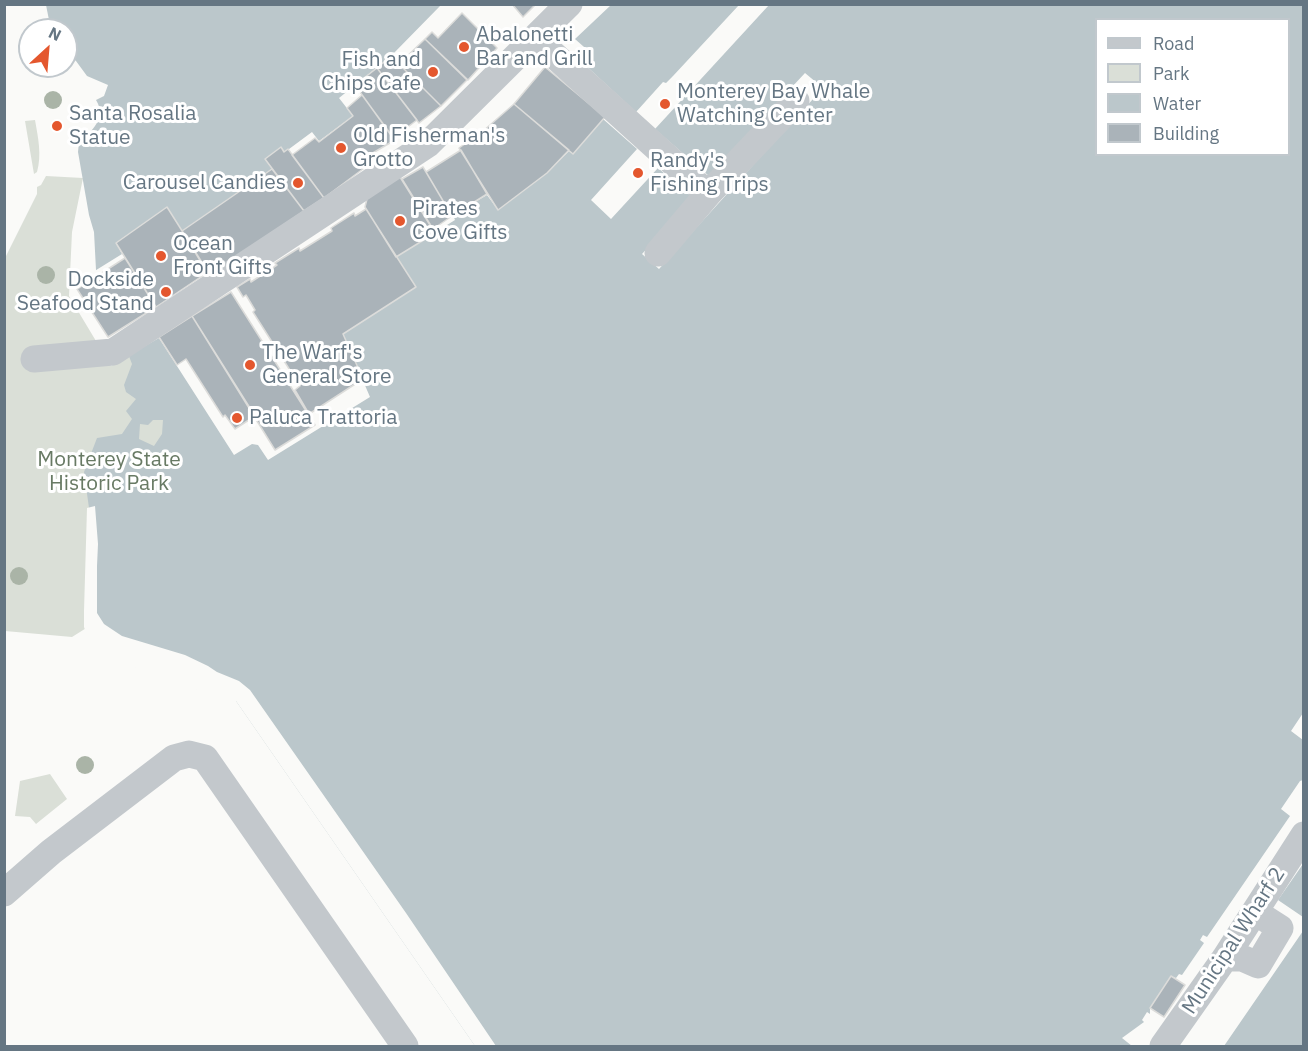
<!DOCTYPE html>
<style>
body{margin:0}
#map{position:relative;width:1308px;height:1051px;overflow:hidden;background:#fafaf8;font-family:"IBM Plex Sans",sans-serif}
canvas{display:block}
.frame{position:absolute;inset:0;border:6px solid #657683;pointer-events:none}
.legend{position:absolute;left:1095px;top:18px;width:195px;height:138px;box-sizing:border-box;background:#fff;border:2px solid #c1c8cd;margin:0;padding:8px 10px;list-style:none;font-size:18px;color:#657683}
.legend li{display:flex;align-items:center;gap:12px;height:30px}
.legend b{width:30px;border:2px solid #c1c8cd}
.north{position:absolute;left:18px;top:18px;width:60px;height:60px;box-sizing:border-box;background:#fff;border:2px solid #c1c8cd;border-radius:50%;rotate:26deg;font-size:16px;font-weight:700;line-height:24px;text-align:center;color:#657683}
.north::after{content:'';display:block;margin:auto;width:21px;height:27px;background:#e4572e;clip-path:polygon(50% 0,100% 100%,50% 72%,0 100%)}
</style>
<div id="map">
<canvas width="1308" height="1051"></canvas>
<div class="frame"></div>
<ul class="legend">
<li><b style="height:8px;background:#c3c8cc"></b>Road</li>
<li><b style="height:16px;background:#dadfd7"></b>Park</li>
<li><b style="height:16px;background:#bbc7cb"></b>Water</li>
<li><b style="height:16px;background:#aab3b9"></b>Building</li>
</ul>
<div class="north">N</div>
</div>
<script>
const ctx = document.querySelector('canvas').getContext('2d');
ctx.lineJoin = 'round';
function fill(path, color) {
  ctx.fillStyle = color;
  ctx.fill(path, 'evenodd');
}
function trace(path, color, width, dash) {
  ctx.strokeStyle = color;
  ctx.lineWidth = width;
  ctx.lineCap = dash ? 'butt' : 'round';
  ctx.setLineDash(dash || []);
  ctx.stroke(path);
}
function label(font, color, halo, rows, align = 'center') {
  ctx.font = font + ' "IBM Plex Sans",sans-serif';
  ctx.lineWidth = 6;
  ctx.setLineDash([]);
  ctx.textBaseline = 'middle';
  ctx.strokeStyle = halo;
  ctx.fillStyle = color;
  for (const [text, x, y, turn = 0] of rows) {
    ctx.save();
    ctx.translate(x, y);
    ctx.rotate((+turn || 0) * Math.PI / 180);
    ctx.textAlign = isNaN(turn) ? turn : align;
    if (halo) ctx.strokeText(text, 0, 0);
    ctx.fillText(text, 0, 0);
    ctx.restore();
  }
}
fill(new Path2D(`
 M35,120C38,137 42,155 37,172L34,174L25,121Z
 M46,176L83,178L72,232L69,296L111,366L159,338L177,571L72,637L5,631L4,260L37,194V187L41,185Z
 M50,774L67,799L36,824L30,817L15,816L20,781Z`), '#dadfd7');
fill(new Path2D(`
 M46,5H1303V1046H475L236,701L90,636L89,508L84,472L97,438L122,434L132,419L126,411L136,399L126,392L124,385L132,364L96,270L94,232L89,215L78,152L79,142C92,132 107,117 96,100L104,96L108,85L87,76L76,61L66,53V30H51ZM1096,20H1288V154H1096ZM153,420H163L162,434L154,446L139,439L140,424L148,425Z`), '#bbc7cb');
fill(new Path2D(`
 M441,5H611L575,39L592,54L583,63L636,112L663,82L666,83L673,76L739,5H769L655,129L709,176L805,73L823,88L659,269L642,254L693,198L658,168L611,219L591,200L637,149L603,119L573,154L569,151L547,173L498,210L487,195L453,215L455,220L396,257L416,287L343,334L370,397L268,460L258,445L252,444L234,455L159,338L126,357L93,272L122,254L116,243L167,207L182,231L272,169L265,159L281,147L285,152L312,132L319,141L353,116L339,98L391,56Z
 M95,506L98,544L97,566V613L104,624L122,636L185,655L208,666L217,672L239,681L250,690L406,913L496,1046H475L236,701L233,703L111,659L99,652L88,638L84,627V611L87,508Z
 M1303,713V740L1291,731Z
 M1303,780V864L1278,900L1303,917V931L1224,1046H1132L1122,1038L1144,1022L1142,1020L1147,1012L1150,1014V1008L1171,976L1176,978L1179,974L1182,975L1204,943L1200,940L1203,935L1207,937L1290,816L1281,809L1300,781Z`), '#fafaf8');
const building = new Path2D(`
 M512,4H536L523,17Z
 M462,13L497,48L468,80L425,39L432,32L438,38Z
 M425,39L467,80L441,106L399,64Z
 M391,56L441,106L419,123L377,68Z
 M545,67L605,117L573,154L514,104Z
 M377,68L417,120L393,138L355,85Z
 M362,95L395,140L371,154L375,160L324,198L292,155L315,138L319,142L353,116L347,108Z
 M514,104L569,150L547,173L498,210L459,148L482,132Z
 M281,147L284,152L288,149L324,198L304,211L265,159Z
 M461,150L487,194L452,216L426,172Z
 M423,167L452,216L433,229L402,179Z
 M272,169L304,211L209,275L182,231Z
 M400,177L435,233L396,257L365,207L368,195Z
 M167,207L208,272L156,307L116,243Z
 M366,209L416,287L343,334L363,379L309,414L295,390L300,386L253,312L255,310L246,295L243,297L237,287L250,279L251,282L277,265L275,263L299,248L300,251L332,231L331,228L334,226L354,213L355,216Z
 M125,258L156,307L108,337L77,289Z
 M231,292L315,425L275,450L192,316Z
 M192,316L255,416L235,429L225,415L223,417L186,359L177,365L159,337Z
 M1171,976L1185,985L1164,1017L1150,1008Z`);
fill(building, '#aab3b9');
trace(building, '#dcdcda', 1.5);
trace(new Path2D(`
 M535,38L708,194L796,101
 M658,253L708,194
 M34,359L113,352L428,144L569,4
 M4,893L51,852L174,758L189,754L205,758L405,1046
 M1225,958H1242L1258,965L1280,928L1255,912
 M1163,1046L1225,958L1304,835`), '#c3c8cc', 27);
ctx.fillStyle = '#aab4a7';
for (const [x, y] of [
 [53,100],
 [46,275],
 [19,576],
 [85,765]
]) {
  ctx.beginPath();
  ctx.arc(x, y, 9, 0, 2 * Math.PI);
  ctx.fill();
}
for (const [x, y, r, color] of [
 [464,47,6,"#e4572e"],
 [433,72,6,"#e4572e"],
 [665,104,6,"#e4572e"],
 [57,126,6,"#e4572e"],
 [341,148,6,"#e4572e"],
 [638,173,6,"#e4572e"],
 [298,183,6,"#e4572e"],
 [400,221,6,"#e4572e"],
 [161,256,6,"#e4572e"],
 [166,292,6,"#e4572e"],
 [250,365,6,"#e4572e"],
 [237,418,6,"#e4572e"]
]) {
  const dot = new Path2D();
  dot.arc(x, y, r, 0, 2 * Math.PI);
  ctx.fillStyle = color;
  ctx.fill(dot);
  trace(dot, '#fff', 2);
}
label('21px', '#657683', '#fff', [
 ["Abalonetti",476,35],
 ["Bar and Grill",476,59],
 ["Fish and",421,60,"right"],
 ["Chips Cafe",421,84,"right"],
 ["Monterey Bay Whale",677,92],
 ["Watching Center",677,116],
 ["Santa Rosalia",69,114],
 ["Statue",69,138],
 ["Old Fisherman's",353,136],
 ["Grotto",353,160],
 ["Randy's",650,161],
 ["Fishing Trips",650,185],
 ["Carousel Candies",286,183,"right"],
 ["Pirates",412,209],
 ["Cove Gifts",412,233],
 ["Ocean",173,244],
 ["Front Gifts",173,268],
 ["Dockside",154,280,"right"],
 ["Seafood Stand",154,304,"right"],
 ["The Warf's",262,353],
 ["General Store",262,377],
 ["Paluca Trattoria",249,418]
], 'left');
label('21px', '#687a64', '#fff', [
 ["Monterey State",109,460],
 ["Historic Park",109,484]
]);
label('21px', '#657683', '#fff', [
 ["Municipal Wharf 2",1234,941,-57]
]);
</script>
